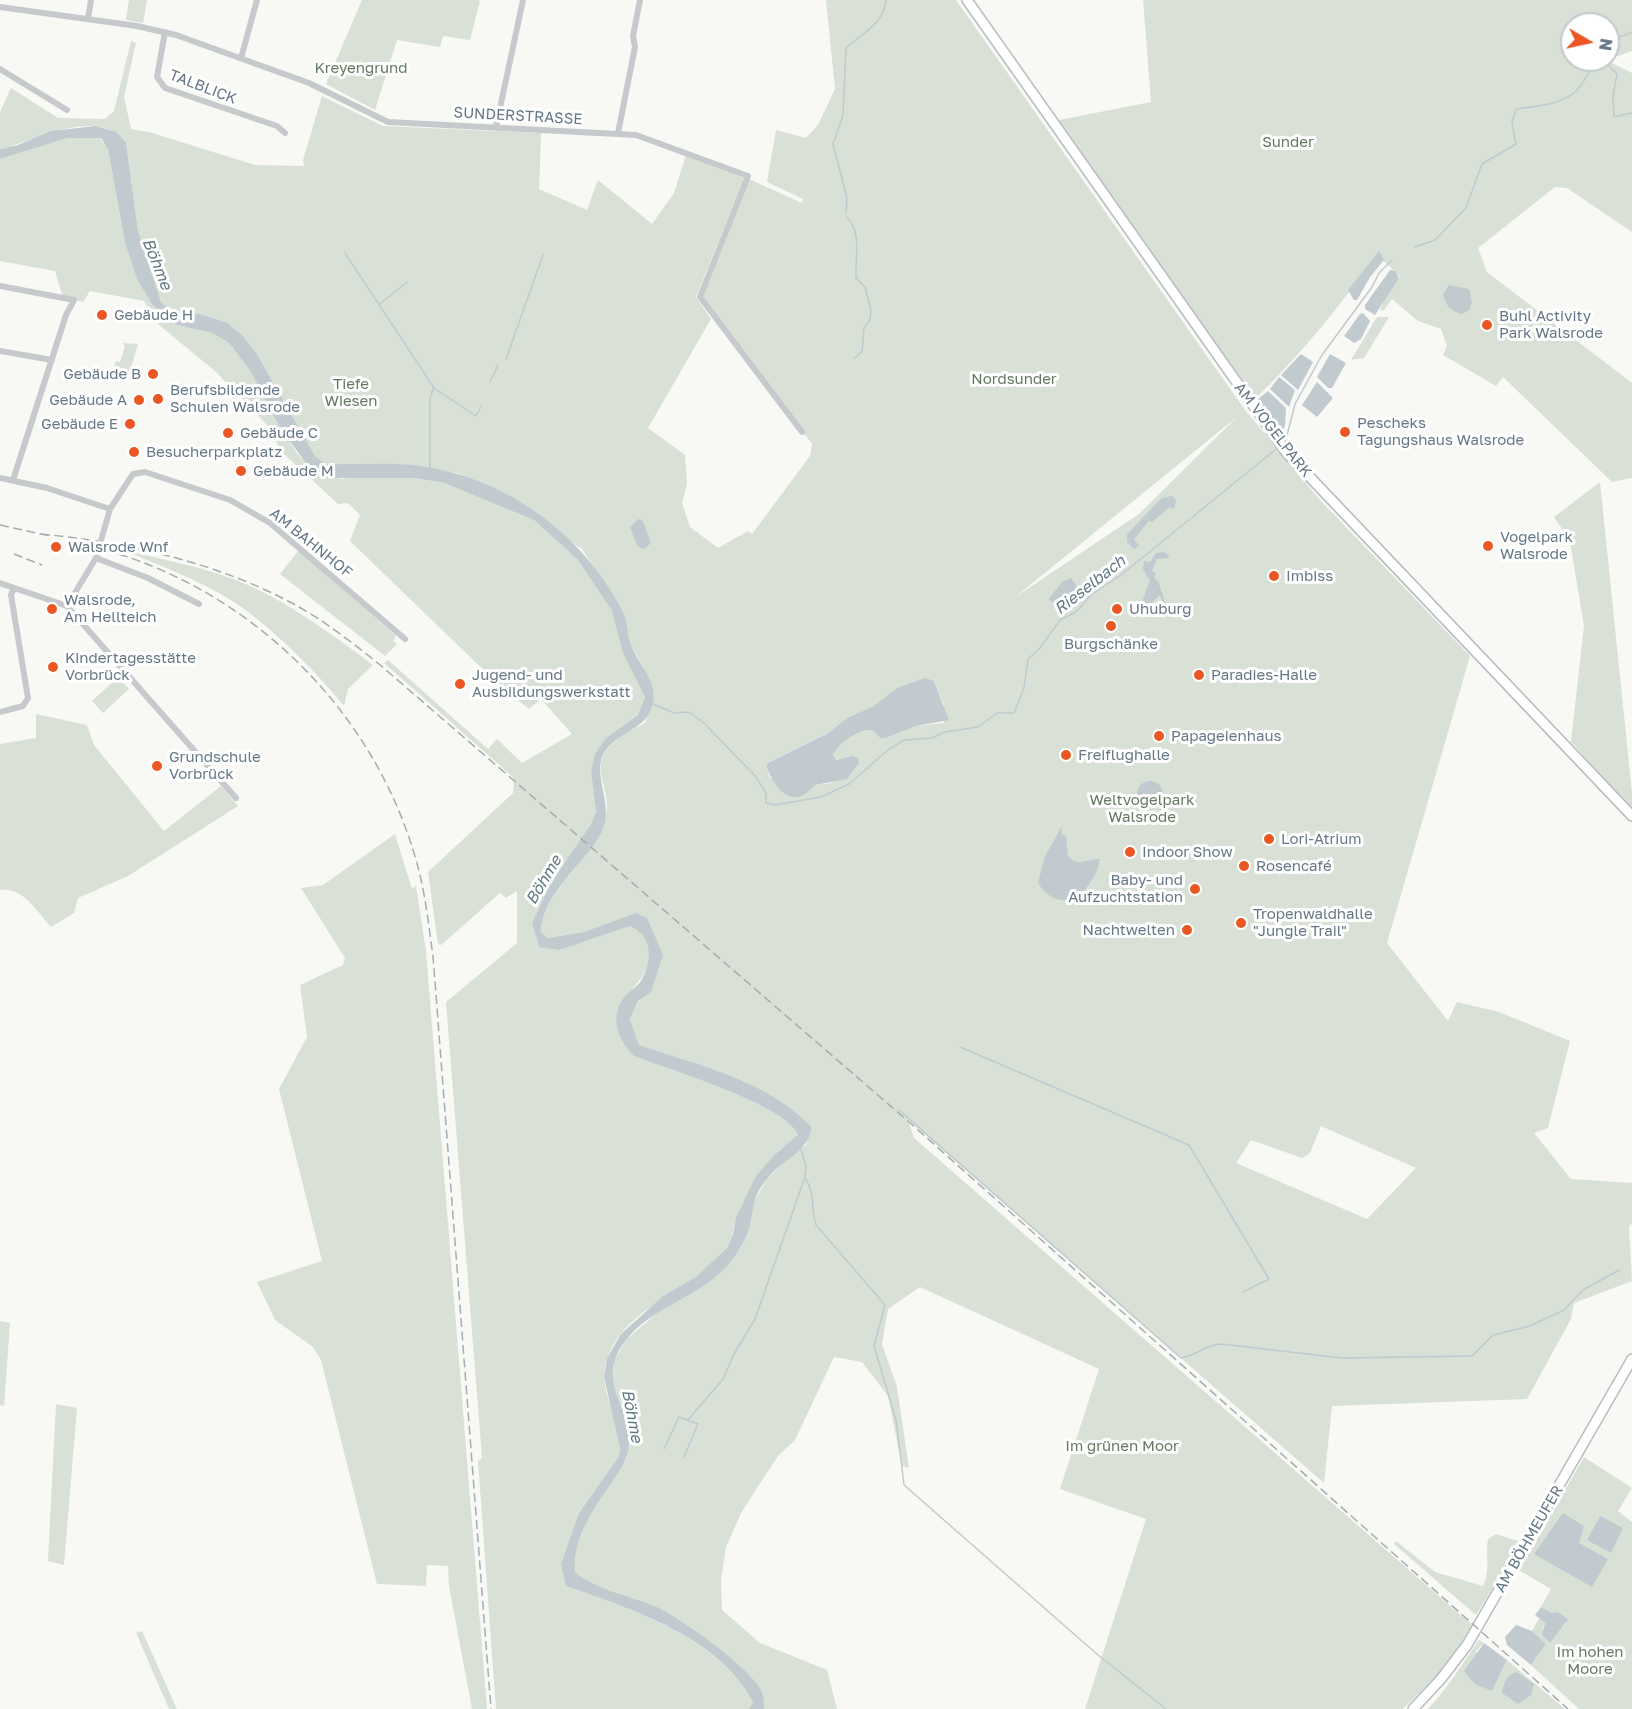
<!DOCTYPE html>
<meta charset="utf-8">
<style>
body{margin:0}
#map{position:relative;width:1632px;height:1709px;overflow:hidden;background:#f8f8f5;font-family:"Golos Text",sans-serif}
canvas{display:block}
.north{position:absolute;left:1560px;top:12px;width:60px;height:60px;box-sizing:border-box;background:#fff;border:2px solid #c2c9cf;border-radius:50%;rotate:99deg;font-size:16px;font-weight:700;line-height:24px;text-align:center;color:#667887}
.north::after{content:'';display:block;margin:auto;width:21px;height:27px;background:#ea5723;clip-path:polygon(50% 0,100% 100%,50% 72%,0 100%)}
</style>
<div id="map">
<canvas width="1632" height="1709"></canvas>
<div class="north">N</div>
</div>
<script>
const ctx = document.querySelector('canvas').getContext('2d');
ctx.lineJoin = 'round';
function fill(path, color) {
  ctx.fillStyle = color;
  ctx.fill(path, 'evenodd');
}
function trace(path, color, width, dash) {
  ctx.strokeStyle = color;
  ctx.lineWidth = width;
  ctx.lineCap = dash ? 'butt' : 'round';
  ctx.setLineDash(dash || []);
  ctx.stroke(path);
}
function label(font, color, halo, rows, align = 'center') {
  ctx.font = font + ' "Golos Text",sans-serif';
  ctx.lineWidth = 6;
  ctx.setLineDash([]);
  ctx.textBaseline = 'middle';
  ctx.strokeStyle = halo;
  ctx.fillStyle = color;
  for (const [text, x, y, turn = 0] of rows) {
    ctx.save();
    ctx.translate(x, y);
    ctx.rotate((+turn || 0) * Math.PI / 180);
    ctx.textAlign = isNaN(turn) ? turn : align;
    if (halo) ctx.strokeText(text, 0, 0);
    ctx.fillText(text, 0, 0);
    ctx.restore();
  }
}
fill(new Path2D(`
 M129,0H147L143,23L126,20Z
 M362,0H477L480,1L470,40L443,36L440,47L397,40L375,110L326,84Z
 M826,0H956L1245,410L1319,499L1470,656L1387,943L1448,1021L1457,1002L1499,1012L1570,1041L1548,1128L1534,1133L1571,1179L1632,1183V1223L1629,1226L1632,1281L1574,1303L1571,1319L1527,1399L1332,1406L1324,1483L908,1120L914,1138L1472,1625L1449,1664L1403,1709H1085L1146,1519L1060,1489L1099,1369L920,1287L888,1309L882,1344L897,1387L909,1468L902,1466L888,1396L862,1362L834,1357L795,1440L778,1456L755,1491L741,1513L726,1547L721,1580L722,1610L760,1643L827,1670L837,1709H764L763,1694C731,1663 701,1628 660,1609C632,1596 599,1592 575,1572L573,1554L584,1525L627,1458L630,1444L612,1381L614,1361L627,1339L663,1308L719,1274L741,1247L749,1229L752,1206L767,1179L792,1154L806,1145L811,1126C766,1080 698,1066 639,1045L630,1019L663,955L636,914L584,932L546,938L541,932C541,896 579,871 594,841C599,833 607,816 607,807C608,791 596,773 603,756C609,741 632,731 646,722L644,668L631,646L623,612L582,549L457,473L324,464L315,456L257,354L243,336L228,323L200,314L172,311L161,302L138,231L126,142C94,106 38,141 0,149V112L11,88L58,118L105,119L114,111L131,41L136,43L124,97L131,129L149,132L255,165L304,166L303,160L322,96L383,126L541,133L539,189L587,210L598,180L652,224L674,193L686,155L744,178L696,297L711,319L648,428L685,455L687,484L682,503L690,527L718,548L748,531L752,534L810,456L812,444L703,297L749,179L802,203L803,199L767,182L776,130L806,138L818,125L835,89ZM1238,416L1139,514L1014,598ZM934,681L944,705V723L916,726L880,738L872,730C857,729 839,743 833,755L835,760L852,756L832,783L815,785L770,778L766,766L768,763L827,734L847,718ZM1321,1126L1416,1168L1367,1219L1236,1163L1251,1140L1302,1158L1310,1153Z
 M1143,0H1632V51L1615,57L1612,63L1632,73V232L1567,188L1555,187L1478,248L1487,272L1632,383V478L1612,482L1503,377L1496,386L1443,355L1447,346L1441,329L1418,321L1392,299L1384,310L1380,311L1386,294L1400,277L1377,254C1340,307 1300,355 1254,400L1059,120L1151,102ZM1572,24H1608V60H1572Z
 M68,138H100L108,149L125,243L137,279L151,303L164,317L177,325L212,333L229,343L251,372L296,452L317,474L341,479L361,476L415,478L444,483L534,520L578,560L612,611L645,697L638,715L606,738L591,772L596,810L591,824L550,884L532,923L539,947L631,925C664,941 648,977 626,995L634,1056C667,1069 787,1105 798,1135C793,1144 780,1147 774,1155C765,1166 740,1205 736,1218C733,1228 733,1239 726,1248C695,1292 626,1304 607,1359C596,1390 621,1417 620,1448L619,1456L579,1513L566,1586C632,1609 718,1637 753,1702L749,1709H496L478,1461L482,1458L446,1002L517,943V891L506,898L500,893L441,945L438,944L428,872L513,793L514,778L384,663L388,660L488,749L497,739L522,763L572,734L541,699L529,709L497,683L350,541L360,515L348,503L338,504L282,452L268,426L215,371L159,325L144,301L90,291L83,302L63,298L55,271L0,261V159Z
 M1377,317H1389L1364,358L1351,360Z
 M122,343L138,344L129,375L113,370L116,361L120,362L125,346Z
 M1600,482L1632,793V810L1571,742L1584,626L1570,541L1554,517Z
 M123,550C165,560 209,568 248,585C293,605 334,636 373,665L348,689L344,706C313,669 280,635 240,606C207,583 161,566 123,550Z
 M299,550L396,636L393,641L397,644L385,656L280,574Z
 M118,677L129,689L103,713L92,701Z
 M36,714L87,725L94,745L164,831L221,786L238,806L128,876L78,898L74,913L51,927C37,912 24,887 0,890V744L36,738Z
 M395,834L412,889L416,886L426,951L487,1709H472L449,1586L448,1566L427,1565L426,1586L377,1584L321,1360L313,1347L275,1320L257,1282L322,1261L279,1089L307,1037L300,985L343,965L345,958L301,888L323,885Z
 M0,1321L10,1323L4,1406L0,1405Z
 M56,1404L77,1408L64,1565L48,1561Z
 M1584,1457L1632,1488L1618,1511L1632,1522V1709H1579L1531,1665L1546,1644L1532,1631L1539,1618L1545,1623L1542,1631L1552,1613L1541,1607L1551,1589L1519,1570Z
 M1496,1534L1521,1542L1476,1615L1394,1544L1396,1541L1435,1572L1483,1586C1491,1571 1485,1556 1488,1539Z
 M142,1631L177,1709H169L136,1633Z
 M1479,1640L1484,1643L1476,1651L1492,1691L1507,1660L1565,1709H1428C1448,1688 1462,1664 1479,1640Z`), '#d9e0d6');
fill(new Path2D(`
 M96,126L116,132L126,142L138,231L161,302L172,311L200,314L228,323L243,336L257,354L315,456L325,464C356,465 388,462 420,466C506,478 582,533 622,610C628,621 627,634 631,645C639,666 660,683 652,707C644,732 611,734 602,757C594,781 615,805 601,833C585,864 541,894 541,932L547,938L584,932L636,913L647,918L663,955L651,992L639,1000L630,1019L639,1045C698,1065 766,1080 811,1126C812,1150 781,1160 767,1179C752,1197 754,1209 749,1229C744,1245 731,1263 719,1274C691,1299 651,1309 627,1339C592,1382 633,1406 629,1446C628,1459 621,1468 614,1479C595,1508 572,1536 575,1572C598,1591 632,1596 659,1608C681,1618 758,1673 763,1695C764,1699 764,1705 764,1709H749L753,1702C718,1636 631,1609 566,1586L561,1564L579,1513L619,1456L620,1448L604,1377L607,1358L621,1334L662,1297L696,1277L727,1248L733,1234L736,1217L756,1176L775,1154L798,1135C787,1105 667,1069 634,1056C617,1039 608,1015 627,994C632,989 637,987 641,981C652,961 654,936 630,926L559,950L539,947L532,923L550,884L591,824L596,811L591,772L595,754L606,738L638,715L645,697L623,653L612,611L578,560L534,520L444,483L415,478H325L311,470L281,429L251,372L229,343L212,333L177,325L164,317L151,303L137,279L125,243L108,149L101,138H68L0,159V149L18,145L51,131Z
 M1379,251L1384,260L1370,277L1357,300H1354L1348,290Z
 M1390,270L1395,271L1399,278L1375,315L1365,309V305Z
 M1449,285L1469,289L1472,302L1469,310L1462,314C1450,311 1446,306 1443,294Z
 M1363,313L1370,321L1361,339L1354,343L1344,336L1360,314Z
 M1301,354L1313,362L1298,390L1281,375Z
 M1330,354L1346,363L1332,388H1328L1317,377Z
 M1279,377L1295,390L1289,407L1270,389Z
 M1317,382L1333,398L1317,417L1302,405Z
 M1268,391L1286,408L1285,426L1281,434L1258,402V399Z
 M1172,496L1176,500L1174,509L1170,507L1152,522L1149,521L1134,539L1139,546L1134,549L1127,542V534L1162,498Z
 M638,519L643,521L651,543L644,549L638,547L630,527Z
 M1163,552L1169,555L1168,558L1157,559L1152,571L1156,574L1154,578L1158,581L1168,611L1167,615L1160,595L1153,601L1150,610L1138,612L1150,581L1143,569L1144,561L1150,562L1156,553Z
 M1071,578L1076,585V597L1063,604V609L1059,611L1049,599L1062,582Z
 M925,678L934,681L949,720L916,726L885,738H880L872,730C858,729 839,743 833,755L836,760L852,756L858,758L859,763L847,779L815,785C793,812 775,789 766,766L768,763L827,734L847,718L874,706L897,688Z
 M1137 794a13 13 0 1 1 26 0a13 13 0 1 1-26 0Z
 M1062,826L1061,834L1066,836L1068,856C1080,868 1087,858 1100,859C1094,892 1061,919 1038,883L1045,856Z
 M1563,1513L1584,1526L1579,1543L1608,1559L1592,1587L1534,1554Z
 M1600,1516L1623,1528L1611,1553L1587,1540Z
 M1541,1607L1552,1613L1558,1612L1568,1619L1550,1643L1542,1635L1545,1623L1535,1615Z
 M1516,1625L1532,1631L1546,1644L1531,1665L1507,1645L1505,1637Z
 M1484,1643L1507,1660L1492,1691L1475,1684L1464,1671Z
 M1517,1672L1534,1684L1531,1695L1518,1704L1502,1693C1504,1682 1506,1676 1517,1672Z`), '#c0cacf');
trace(new Path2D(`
 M1608,50L1615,39L1632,32
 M1603,60L1617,74L1613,96L1614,117L1632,113
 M846,214L847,198L833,144L843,115L846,48C864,32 883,25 886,0
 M847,217C862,233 855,256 856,278L865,287L871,310L870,320L864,328L862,351L855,358
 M1415,247L1435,240L1466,208L1482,164L1516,144L1512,122L1516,109C1535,106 1560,105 1575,92C1586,83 1588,67 1601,60
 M345,253L434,388L476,416L481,406
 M380,304L407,282
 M506,359L543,255
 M490,382L498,365
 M1285,443L1295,404L1322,355L1372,287L1379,273L1392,260
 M430,470V399L433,389
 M651,703L674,713L689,712L704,723L756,777L766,793V803L775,805L821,797L849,784L888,750L904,740L932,738L945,732L978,727L997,713H1014L1024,688L1028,659L1040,648L1060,620L1076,612L1091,595L1121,575L1275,450
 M960,1047L1189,1145L1269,1279L1243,1292
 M899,1110L1181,1358C1196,1356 1206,1344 1221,1344L1342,1358L1472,1356L1493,1335L1530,1326L1564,1310L1583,1290L1619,1270
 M805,1177C816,1197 810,1204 816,1225L885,1305L874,1346L896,1420L904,1485L1098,1655L1166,1709
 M688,1420L723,1379L734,1354L755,1319L805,1177L806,1167L801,1149
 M664,1449L679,1417L698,1424L684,1457`), '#c0cacf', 1.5);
const secondary = new Path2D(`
 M967,0L1286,452L1632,816
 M1413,1709L1441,1679L1467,1645L1632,1359`);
trace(secondary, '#b8bdc2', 12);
trace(new Path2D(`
 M0,7L137,26L176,35L309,83L388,122L636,135L748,176L700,297L802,432
 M88,19L91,0
 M165,32L157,77L165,88L277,126L285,133
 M241,58L257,0
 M0,69L67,110
 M496,127L523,0
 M618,133L635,47L633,36L640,0
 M0,286L74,300L66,315L13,480
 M0,351L52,360
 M0,478L47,488L110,509
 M96,558L148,578L199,604
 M0,583L67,606L236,798
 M67,606L96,558L110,509L133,474L145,472L230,500L270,523L405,639
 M0,712L23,706L28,698L11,595L14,588`), '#c6cacd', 6);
trace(secondary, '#fff', 9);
trace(new Path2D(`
 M0,525L50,536
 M41,534C125,542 214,562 288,601C321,618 350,641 379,664L909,1122L1568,1709
 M14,554L42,565
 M119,554C265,601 381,722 419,871C426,899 429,928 433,956L491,1709`), '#a6acb2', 1.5, [9, 4.5]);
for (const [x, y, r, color] of [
 [102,315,6,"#ea5723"],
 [1487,325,6,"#ea5723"],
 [153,374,6,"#ea5723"],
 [158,399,6,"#ea5723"],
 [139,400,6,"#ea5723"],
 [130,424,6,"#ea5723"],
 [1345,432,6,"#ea5723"],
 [228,433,6,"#ea5723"],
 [134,452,6,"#ea5723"],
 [241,471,6,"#ea5723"],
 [1488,546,6,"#ea5723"],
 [56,547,6,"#ea5723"],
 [1274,576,6,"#ea5723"],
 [52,609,6,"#ea5723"],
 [1117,609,6,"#ea5723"],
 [1111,626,6,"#ea5723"],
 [53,667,6,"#ea5723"],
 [1199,675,6,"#ea5723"],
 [460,684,6,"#ea5723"],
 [1159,736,6,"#ea5723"],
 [1066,755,6,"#ea5723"],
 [157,766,6,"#ea5723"],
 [1269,839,6,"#ea5723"],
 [1130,852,6,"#ea5723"],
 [1244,866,6,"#ea5723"],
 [1195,889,6,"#ea5723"],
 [1241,923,6,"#ea5723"],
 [1187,930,6,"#ea5723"]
]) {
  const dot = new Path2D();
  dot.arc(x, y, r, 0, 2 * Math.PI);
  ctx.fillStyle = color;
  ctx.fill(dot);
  trace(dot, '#fff', 2);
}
label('15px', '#657961', '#fff', [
 ["Kreyengrund",361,68],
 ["Sunder",1288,142],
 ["Nordsunder",1014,379],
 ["Tiefe",351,384],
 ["Wiesen",351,401],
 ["Weltvogelpark",1142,800],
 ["Walsrode",1142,817],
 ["Im grünen Moor",1122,1446],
 ["Im hohen",1590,1652],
 ["Moore",1590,1669]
]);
label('15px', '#667887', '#fff', [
 ["TALBLICK",203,87,21],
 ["SUNDERSTRASSE",518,116,3],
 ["AM VOGELPARK",1273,430,52],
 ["AM BAHNHOF",311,543,39],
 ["AM BÖHMEUFER",1529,1539,-60]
]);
label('15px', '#667887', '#fff', [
 ["Gebäude H",114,315],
 ["Buhl Activity",1499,316],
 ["Park Walsrode",1499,333],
 ["Gebäude B",141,374,"right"],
 ["Berufsbildende",170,390],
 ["Schulen Walsrode",170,407],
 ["Gebäude A",127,400,"right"],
 ["Pescheks",1357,423],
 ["Tagungshaus Walsrode",1357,440],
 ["Gebäude E",118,424,"right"],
 ["Gebäude C",240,433],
 ["Besucherparkplatz",146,452],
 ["Gebäude M",253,471],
 ["Vogelpark",1500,537],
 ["Walsrode",1500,554],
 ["Walsrode Wnf",68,547],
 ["Imbiss",1286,576],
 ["Walsrode,",64,600],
 ["Am Hellteich",64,617],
 ["Uhuburg",1129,609],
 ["Burgschänke",1111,644,"center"],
 ["Kindertagesstätte",65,658],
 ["Vorbrück",65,675],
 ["Jugend- und",472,675],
 ["Ausbildungswerkstatt",472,692],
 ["Paradies-Halle",1211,675],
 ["Papageienhaus",1171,736],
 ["Freiflughalle",1078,755],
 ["Grundschule",169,757],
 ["Vorbrück",169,774],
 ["Lori-Atrium",1281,839],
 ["Indoor Show",1142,852],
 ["Rosencafé",1256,866],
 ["Baby- und",1183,880,"right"],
 ["Aufzuchtstation",1183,897,"right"],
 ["Tropenwaldhalle",1253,914],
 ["\"Jungle Trail\"",1253,931],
 ["Nachtwelten",1175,930,"right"]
], 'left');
label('italic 16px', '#627983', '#fff', [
 ["Böhme",157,264,68],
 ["Rieselbach",1090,585,-38],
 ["Böhme",544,880,-59],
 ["Böhme",632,1416,79]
]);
</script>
